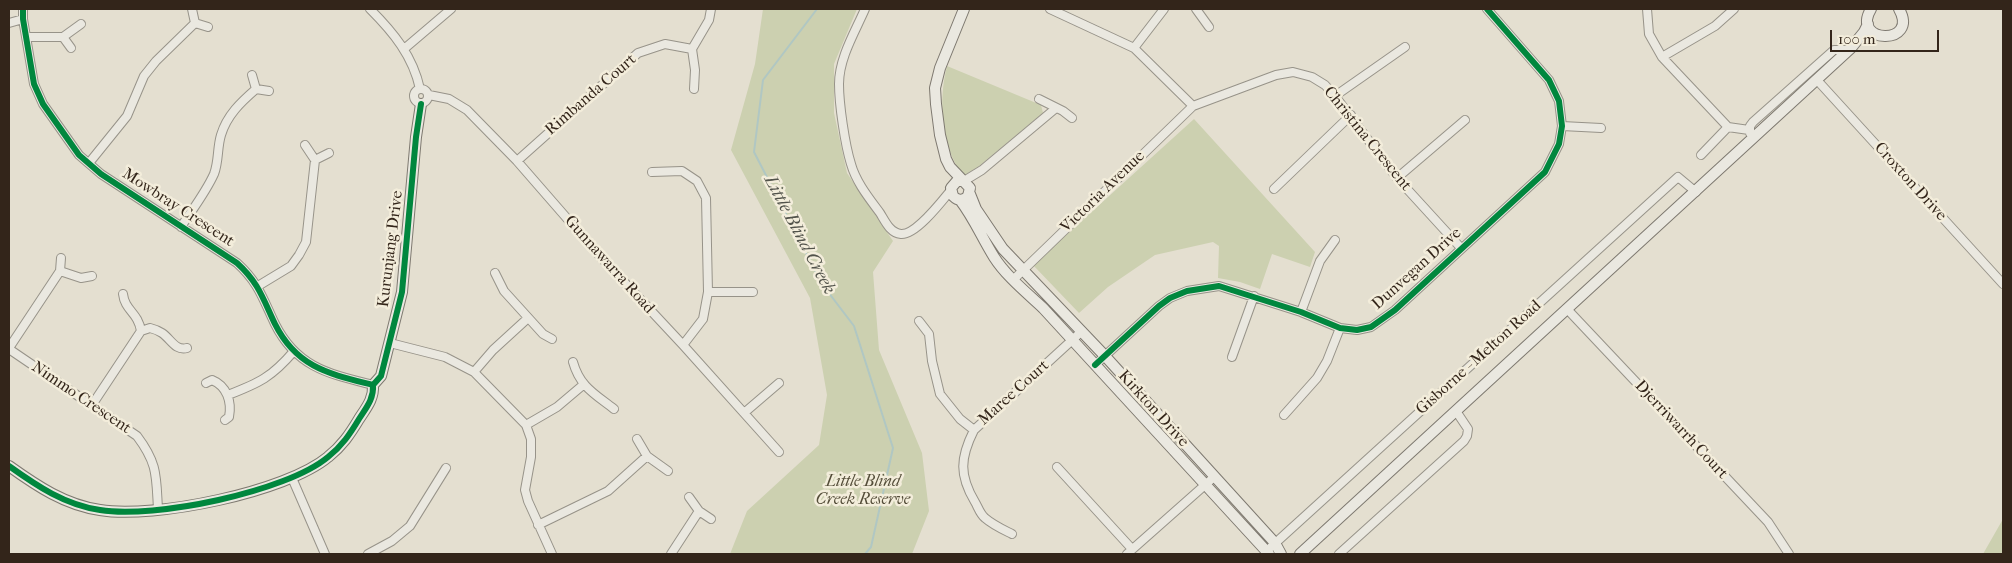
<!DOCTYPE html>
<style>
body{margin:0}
#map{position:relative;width:2012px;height:563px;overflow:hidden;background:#e4dfd0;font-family:"IM FELL French Canon",serif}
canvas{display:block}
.frame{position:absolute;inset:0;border:10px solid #33251a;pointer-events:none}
.scale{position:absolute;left:1830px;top:30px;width:109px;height:22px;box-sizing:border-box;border:2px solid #33251a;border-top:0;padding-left:6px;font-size:15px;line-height:18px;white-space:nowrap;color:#33251a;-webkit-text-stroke:4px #f3eddb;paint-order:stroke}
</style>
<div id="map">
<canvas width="2012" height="563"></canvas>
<div class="frame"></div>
<div class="scale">100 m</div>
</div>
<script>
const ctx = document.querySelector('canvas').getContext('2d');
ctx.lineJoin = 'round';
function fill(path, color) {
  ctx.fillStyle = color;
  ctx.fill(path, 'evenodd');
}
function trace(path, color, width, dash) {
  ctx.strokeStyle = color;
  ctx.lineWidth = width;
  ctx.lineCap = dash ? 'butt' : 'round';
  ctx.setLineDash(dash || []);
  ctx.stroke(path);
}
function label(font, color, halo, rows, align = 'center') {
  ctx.font = font + ' "IM FELL French Canon",serif';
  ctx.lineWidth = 5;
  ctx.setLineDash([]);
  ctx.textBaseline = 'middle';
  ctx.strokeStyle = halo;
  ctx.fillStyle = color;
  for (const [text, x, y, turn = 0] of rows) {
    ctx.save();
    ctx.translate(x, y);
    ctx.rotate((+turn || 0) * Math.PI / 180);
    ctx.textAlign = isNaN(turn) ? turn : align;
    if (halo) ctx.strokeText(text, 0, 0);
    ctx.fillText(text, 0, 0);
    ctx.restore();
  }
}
fill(new Path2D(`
 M763,9H857L834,64V113L847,173L893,241L873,272L879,350L922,453L929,511L912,554H730L747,511L819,445L827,395L810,298L731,150L755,64Z
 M947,66L1041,105L1043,113L978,167L963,176C941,146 938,101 947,66Z
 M1194,119L1315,252L1310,267L1272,254L1260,289L1240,282L1218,278L1219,246L1213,242L1155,255L1108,287L1079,313L1033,265Z
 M2003,519V554H1983Z`), '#ccd0b0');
trace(new Path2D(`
 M817,9L763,80L754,152L822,284L854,326L893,448L871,547L865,554`), '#b0c7c3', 2);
const street = new Path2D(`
 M23,9V19L34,84L43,104L79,155L101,174L237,263C259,283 263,299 275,324C297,368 330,374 373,385
 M192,9L195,23L208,27
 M370,9C393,32 413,56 420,89
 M865,9C855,32 839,58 839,84C839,104 845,145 851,164C856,182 869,198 880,213C885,221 890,233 901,234C916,235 942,201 951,190
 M1050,9L1134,48L1193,106L1276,75L1293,72L1312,77L1325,85L1335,96L1397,178L1461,248
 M1196,9L1209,27
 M1647,9L1649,34L1662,57L1728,127L1749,130
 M9,23L23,19
 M26,37H63
 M71,48L63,37L81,24
 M1134,48L1164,9
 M404,49L451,9
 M692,49L709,20L711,9
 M1662,57L1715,26L1734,9
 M252,75L256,89L269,91
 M1817,80L2003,284
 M414 96a7 7 0 1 1 14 0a7 7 0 1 1-14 0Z
 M429,95L449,99L467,110L517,161L598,254L683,345L779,452
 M1335,96L1405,47
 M1039,99L1063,111L1072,118
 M1562,126L1601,128
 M1750,133V126L1753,122L1834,50H1848
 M305,145L315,160L329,153
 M1701,155L1728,127
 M517,161L638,53L665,44L692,49L695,70L694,89
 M89,163L127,116L144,76L156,61L195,23
 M652,172L682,171L697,181L706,198L708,292L703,319L683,345
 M1397,178L1465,120
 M964,181L982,170L1056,108
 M1274,189L1351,115
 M181,227C192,210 206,192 214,174C219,161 217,148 221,135C227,115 241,102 256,89
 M60,271L61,258
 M495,273L504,291L543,334L552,339
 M1014,279L1193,106
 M258,286L291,266L299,255L306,242L315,160
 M708,292H753
 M123,294C125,311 138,312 141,331
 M1567,309L1768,522L1789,554
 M1301,312L1320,261L1335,240
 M919,321L929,334L932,361L940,394L960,419L974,430
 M390,343L445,357L474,372L526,425L531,439V457L525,490L528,501L552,554
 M9,348L60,271L81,278L92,276
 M9,349L137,436C158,464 156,476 158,509
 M1232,357L1254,296
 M573,362C580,387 595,394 614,409
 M1095,365L1159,306L1170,298L1187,291L1219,286L1301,312L1340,328L1357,330L1371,327L1395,310L1545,172L1559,144L1562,126L1559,101L1549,80L1487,9
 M474,372L493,350L528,318
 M206,383L212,380C227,386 232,402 229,417L225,420
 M228,395C259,383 272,377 294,351
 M92,405L141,331L150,328C154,329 159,331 162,333C171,339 175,351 187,348
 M744,413L779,383
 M1284,415L1317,378L1327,361L1340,328
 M526,425L557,407L583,385
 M637,439L647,456L668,471
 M1057,467L1132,549
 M292,478L325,554
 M689,497L699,511L711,519
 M538,525L608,491L647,456
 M1012,534C1002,529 993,525 985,518C980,514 978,507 975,502C959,475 960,458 974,430L1082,331
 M1271,547L1678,177L1696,192
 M368,554L392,541L410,526L446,468
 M671,554L699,511
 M1127,554L1214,477
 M1339,554L1464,441L1467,436L1468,429L1456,411`);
const secondary = new Path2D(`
 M1871,9C1850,44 1920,46 1899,9
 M963,181H957L951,188L953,196C958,201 963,201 968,196L970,188L950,167L946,159L940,135L936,104L935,88L940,68L964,9
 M970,194L976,209L1003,249L1105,356L1275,543L1281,554
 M960,200C974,218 982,238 994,257C1006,276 1027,293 1043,308L1269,554
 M9,466C37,486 65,505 100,510C154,519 286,492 328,457C342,446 350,434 359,419C366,408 374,399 373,385L381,376L402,292L416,137L421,104
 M1300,554L1851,48L1864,32L1868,24`);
trace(street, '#979389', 10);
trace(secondary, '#7e7970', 12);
trace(street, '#eae8e0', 8);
trace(secondary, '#eae8e0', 10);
trace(new Path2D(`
 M23,9V19L34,84L43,104L79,155L101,174L237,263C259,283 263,299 275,324C297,368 330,374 373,385
 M1095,365L1159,306L1170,298L1187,291L1219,286L1301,312L1340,328L1357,330L1371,327L1395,310L1545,172L1559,144L1562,126L1559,101L1549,80L1487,9
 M9,466C37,486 65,505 100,510C154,519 286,492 328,457C342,446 350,434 359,419C366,408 374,399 373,385L381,376L402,292L416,137L421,104`), '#00873e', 6);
label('16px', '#33251a', '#f3eddb', [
 ["Rimbanda Court",591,95,-41],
 ["Christina Crescent",1367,139,51],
 ["Croxton Drive",1910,182,48],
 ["Victoria Avenue",1103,192,-44],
 ["Mowbray Crescent",178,208,33],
 ["Kurunjang Drive",391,249,-83],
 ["Gunnawarra Road",609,265,48],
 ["Dunvegan Drive",1417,269,-42],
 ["Gisborne - Melton Road",1479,358,-42],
 ["Maree Court",1014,393,-42],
 ["Nimmo Crescent",81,398,34],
 ["Kirkton Drive",1153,409,48],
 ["Djerriwarrh Court",1681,430,47]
]);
label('italic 16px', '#544d39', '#f3eddb', [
 ["Little Blind",863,482],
 ["Creek Reserve",863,500]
]);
label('italic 18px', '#52534b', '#f3eddb', [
 ["Little Blind Creek",799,235,62]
]);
</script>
